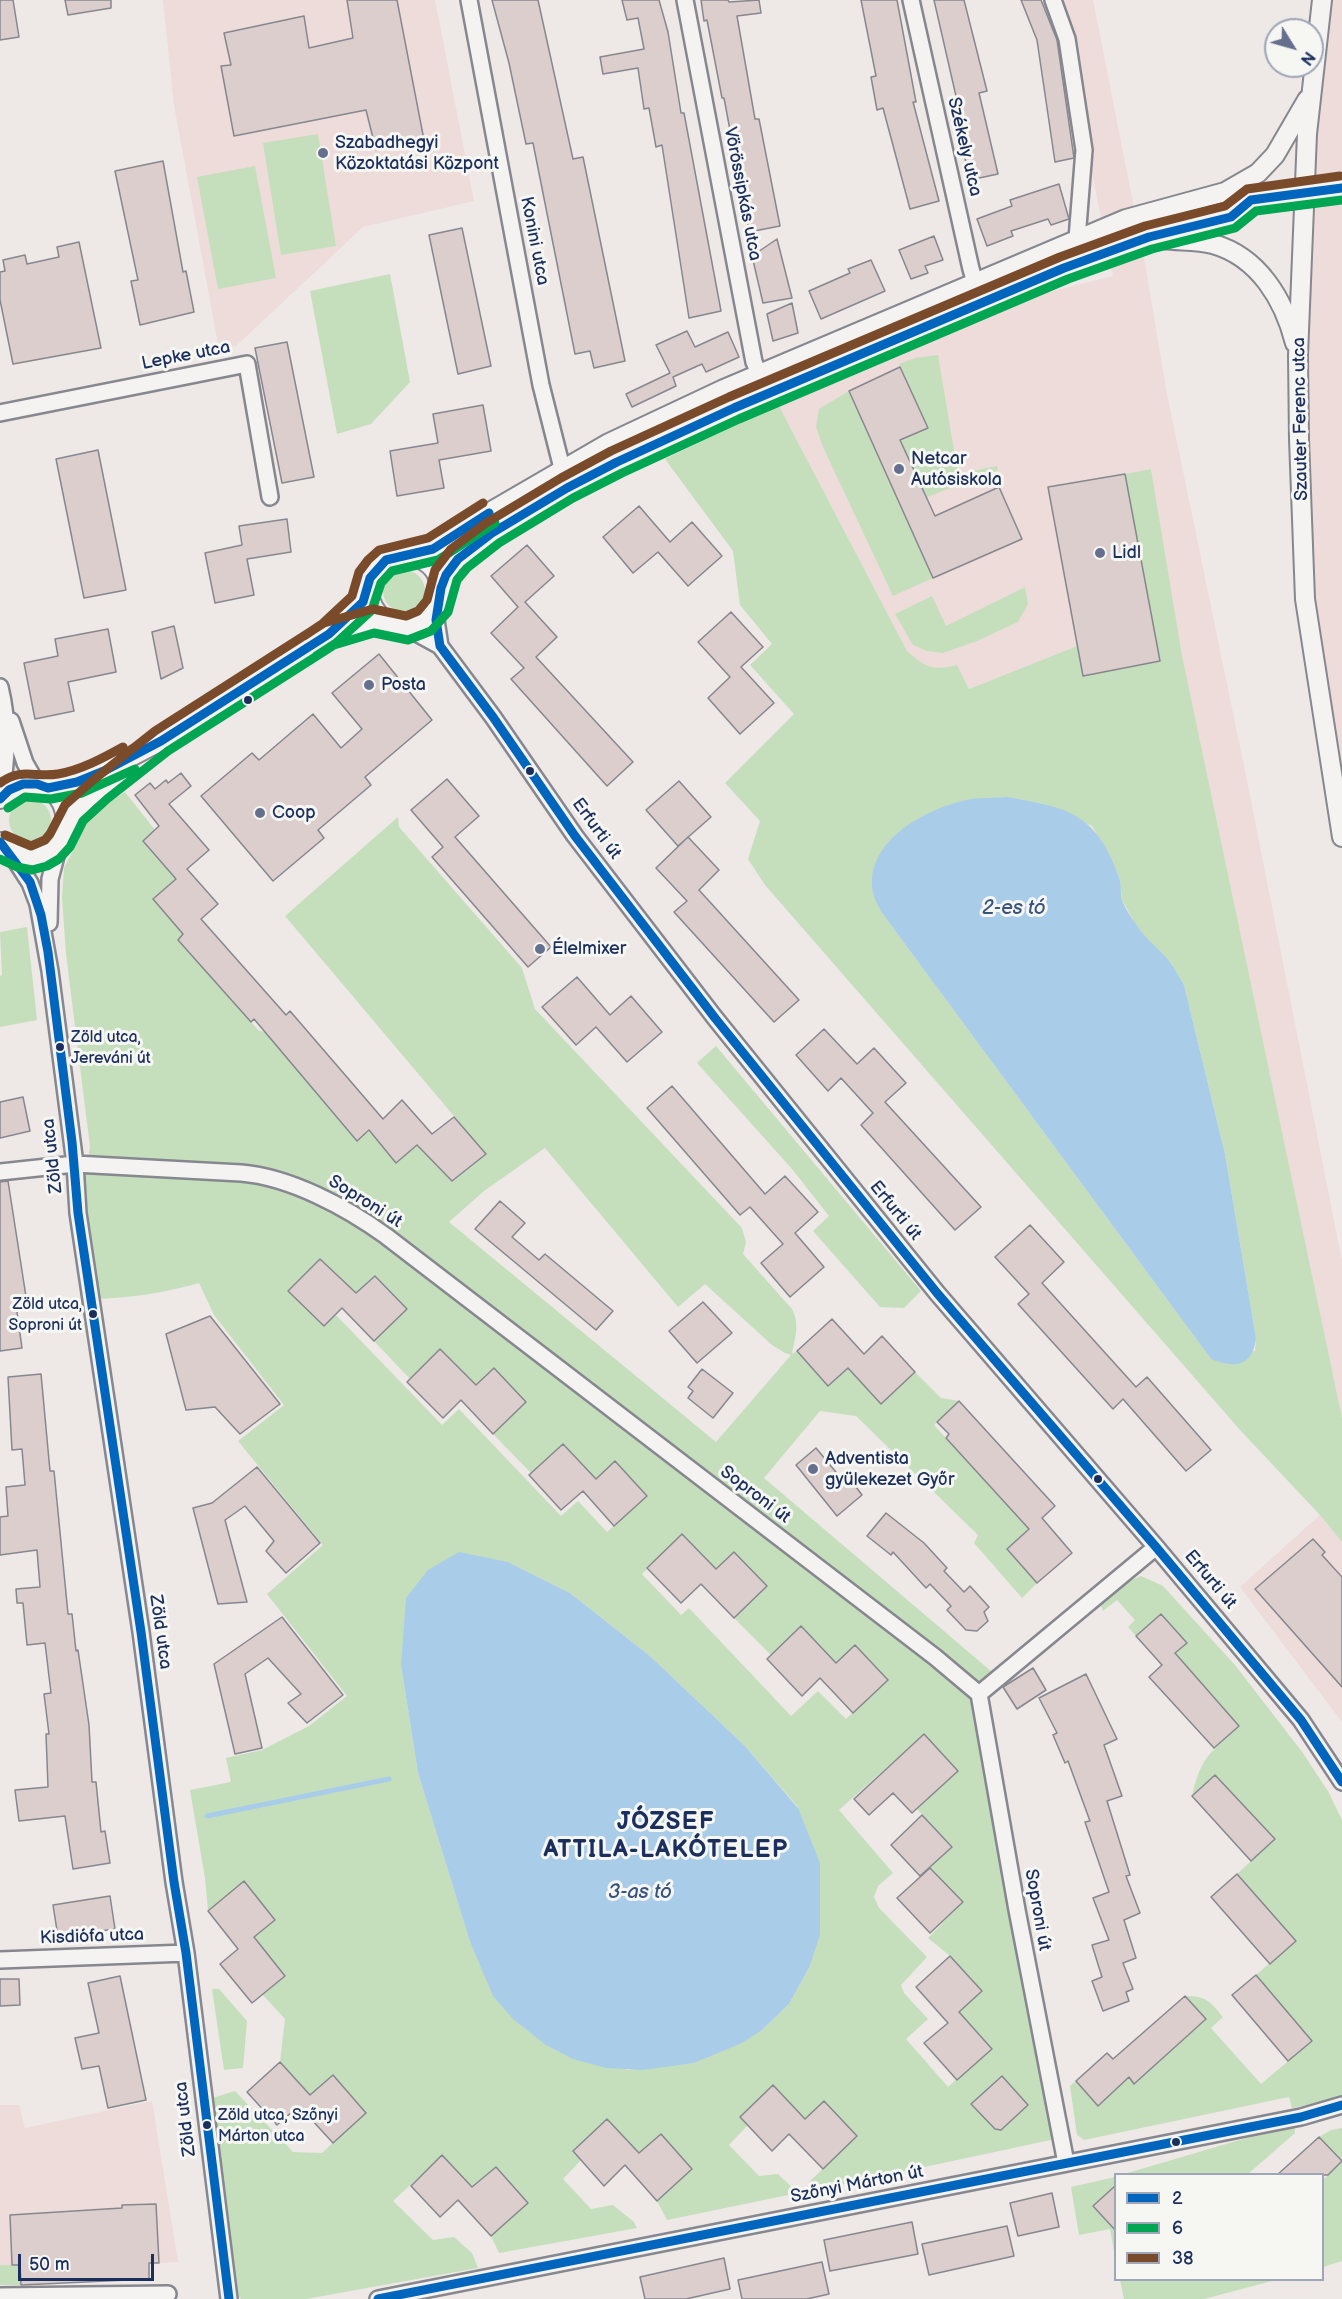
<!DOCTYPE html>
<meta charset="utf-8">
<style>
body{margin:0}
#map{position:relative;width:1342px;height:2299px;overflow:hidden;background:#eee8e6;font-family:"Balsamiq Sans",sans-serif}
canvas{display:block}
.legend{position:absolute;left:1114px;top:2173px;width:210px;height:108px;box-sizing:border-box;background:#f6f6f2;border:2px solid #9ea6b7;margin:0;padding:8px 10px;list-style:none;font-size:18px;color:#1b2f5e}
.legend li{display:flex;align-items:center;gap:12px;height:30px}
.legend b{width:30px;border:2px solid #9ea6b7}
.north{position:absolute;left:1264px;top:18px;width:60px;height:60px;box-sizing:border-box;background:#f6f6f2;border:2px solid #9ea6b7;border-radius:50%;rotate:127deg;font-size:16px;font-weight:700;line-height:24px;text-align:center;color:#1b2f5e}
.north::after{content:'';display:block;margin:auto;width:21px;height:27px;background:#65708e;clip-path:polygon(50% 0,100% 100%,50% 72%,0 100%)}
.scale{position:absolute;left:18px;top:2254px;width:136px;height:27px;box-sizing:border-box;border:3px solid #1b2f5e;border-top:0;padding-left:8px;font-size:18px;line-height:21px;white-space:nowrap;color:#1b2f5e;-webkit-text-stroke:4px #f6f6f2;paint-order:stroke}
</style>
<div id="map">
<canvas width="1342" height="2299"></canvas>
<ul class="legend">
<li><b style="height:8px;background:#0065bd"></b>2</li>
<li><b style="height:8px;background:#00a651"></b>6</li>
<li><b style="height:8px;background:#7a4b2a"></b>38</li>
</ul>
<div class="north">N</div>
<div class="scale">50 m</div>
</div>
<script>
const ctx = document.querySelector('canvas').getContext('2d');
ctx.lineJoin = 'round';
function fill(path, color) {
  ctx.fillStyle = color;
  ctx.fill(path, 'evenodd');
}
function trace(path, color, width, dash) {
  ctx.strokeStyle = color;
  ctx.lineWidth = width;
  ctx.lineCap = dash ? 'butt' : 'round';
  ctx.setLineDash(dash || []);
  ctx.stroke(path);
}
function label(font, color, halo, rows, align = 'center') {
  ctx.font = font + ' "Balsamiq Sans",sans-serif';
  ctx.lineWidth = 6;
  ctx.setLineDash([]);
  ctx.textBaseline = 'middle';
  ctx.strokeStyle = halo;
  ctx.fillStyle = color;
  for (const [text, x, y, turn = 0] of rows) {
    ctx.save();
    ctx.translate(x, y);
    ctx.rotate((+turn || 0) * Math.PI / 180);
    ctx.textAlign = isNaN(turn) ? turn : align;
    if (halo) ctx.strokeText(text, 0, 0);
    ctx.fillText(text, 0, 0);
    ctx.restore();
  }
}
fill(new Path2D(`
 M163,0H435L474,201L363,227L236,346L219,349L174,105Z
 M1057,0H1093L1145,264L1166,389L1247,781L1342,1261V1420L1182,655L1151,469L1125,474L1160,661L1083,676L1077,646L969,689L957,665L939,669L925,666L907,651L779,406L1046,293L1113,276Z
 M1322,0H1342V791L1305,599L1307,134Z
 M1320,1515L1342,1542V1722L1240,1587Z
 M152,2101L178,2262L159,2263L156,2204L122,2206L124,2257L103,2258L100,2209L64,2211L67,2261L38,2214L10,2215L12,2265H0V2105H19L25,2128Z`), '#eddcd9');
fill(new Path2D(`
 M318,134L336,246L281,255L263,143Z
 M255,166L276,278L218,289L197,177Z
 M390,274L410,382L371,424L337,434L310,291Z
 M938,355L958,474L997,466L998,470L927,497L900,440L928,427L899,364L915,358Z
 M849,391L933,578L893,596L823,447L816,427L819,409Z
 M779,406L907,651C927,668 931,671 957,665L969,689L1077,646L1083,676L1160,661L1125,474L1151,469L1182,655L1342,1418V1542L1320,1515L1240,1430L765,885L748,859L760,821L725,783L794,714L750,665L772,644L740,605L733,551L665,459L741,422ZM1008,797L1044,804L1092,826L1108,852L1120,879L1122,900L1136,925L1148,941L1170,962L1184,985L1225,1154L1256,1338L1255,1351L1211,1359L882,913L915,821L962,801Z
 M383 591a21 21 0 1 1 42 0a21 21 0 1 1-42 0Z
 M1025,587L1028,604L1018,622L977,641L943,653L927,651L913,645L895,614L932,596L946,626Z
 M125,792L155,830L143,841L176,879L153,899L183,934L178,940L251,1022L258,1030L266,1033L356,1141L370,1131L396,1163L417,1145L453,1181L486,1154L285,916L398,817L399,827L522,968L535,1009L742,1228L746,1242L743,1254L792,1309C800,1324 795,1338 792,1354L797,1351L828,1386L848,1368L881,1403L915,1372L941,1398L959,1401L934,1425L1029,1529L1007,1549L1037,1583L1022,1598L974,1543L978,1535L856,1416L820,1411L764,1478L998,1677L979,1694L1060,2138L817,2190L809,2182L857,2136L824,2101L805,2119L773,2085L740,2117L748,2125L729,2145L759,2176L778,2174L798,2193L667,2220L657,2201L692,2169L661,2134L639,2153L607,2119L573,2151L581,2160L563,2179L591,2209L613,2205L634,2222L637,2228L499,2253L491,2236L528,2203L496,2167L472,2187L442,2156L393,2201L433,2240L454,2237L472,2253L478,2268L306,2299H241L237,2295L229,2271L209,2099L235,2091L293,2152L322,2153L366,2112L333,2075L310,2095L280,2062L285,2019L262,1994L285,1976L254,1937L275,1919L244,1882L208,1911L205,1878L190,1790L231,1782L226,1758L262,1750L309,1726L347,1696L267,1594L323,1545L238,1441L284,1405L214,1315L199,1283C164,1293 129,1298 93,1299L79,1213L90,1147L66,954L62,897L64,868L77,843L82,827L105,805ZM545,1148L678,1307L705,1284L772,1345L785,1353L791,1355L716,1442L449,1222L484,1191ZM320,1259L356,1294L376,1276L407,1309L374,1341L410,1379L440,1349L476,1385L494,1369L526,1402L493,1434L531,1473L563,1444L596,1479L615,1462L646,1496L607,1532L578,1501L561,1516L459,1409L442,1425L336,1315L324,1326L289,1291ZM682,1534L716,1569L734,1552L767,1586L734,1618L771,1655L801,1626L836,1663L887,1680L846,1719L818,1691L791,1716L689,1608L681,1615L642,1574ZM508,1562L570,1593L650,1656L745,1746L798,1807L809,1968L789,2004L762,2030L694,2063L627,2070L494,1996L470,1942L418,1773L401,1665ZM924,1734L958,1771L917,1809L952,1846L930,1867L963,1902L928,1938L950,1956L982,1991L959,2012L991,2049L948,2087L906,2039L928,2019L904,1993L901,1985L927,1957L879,1908L874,1897L878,1886L893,1873L839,1810ZM1002,2076L1028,2105L1001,2130L995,2129L972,2104Z
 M9 820a21 21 0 1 1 42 0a21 21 0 1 1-42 0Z
 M27,927L37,1020L0,1027V976L2,975L0,932Z
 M716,1046L921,1291L904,1308L880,1307L813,1231L829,1216L792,1169L697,1063Z
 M1141,1576L1163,1586L1235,1665L1303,1753L1329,1793L1342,1820V2098L1292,2108L1289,2097L1084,2140L1077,2135L1070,2086L1076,2081L1098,2105L1129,2077L1134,2084L1206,2020L1185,1996C1206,1996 1210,2001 1223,2017L1211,2028L1261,2084L1312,2041L1256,1975L1295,1941L1237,1874L1275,1839L1215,1775L1192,1796C1202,1754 1210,1754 1239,1726L1175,1653L1187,1643L1162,1614L1136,1636L1128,1627L1135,1620L1117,1600L1103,1611L1100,1604L1125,1583Z
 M212,1989H219L247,2021L243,2068L224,2070Z
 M1294,2124L1295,2133L1248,2174H1124Z
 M1342,2128V2261L1323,2267V2180L1342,2161L1319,2137L1331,2130Z
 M1115,2177V2185L1093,2206L1115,2231V2257L1110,2229L1079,2235L1071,2187Z
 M0,2265H20L21,2285H0Z
 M1120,2280H1276L1204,2299H1124Z`), '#c5dfbd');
fill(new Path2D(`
 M1008,797C1069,808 1096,813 1119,877C1122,884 1120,893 1122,900C1125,908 1131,917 1136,924C1145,939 1159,948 1170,962C1175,969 1180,978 1184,985L1225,1154L1256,1338C1253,1366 1235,1369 1211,1359L882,913C879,907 874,899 873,892C864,843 922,811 962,801C976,797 993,798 1008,797Z
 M459,1552L508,1562L570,1593L650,1656L745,1746L798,1808L820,1863V1935L809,1968L789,2004L762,2030L742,2043L694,2063L643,2070L606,2068L573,2059L546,2045L513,2019L493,1996L470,1942L418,1773L401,1665L406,1598L428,1570Z`), '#a9cde9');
trace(new Path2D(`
 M207,1816L389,1779`), '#a9cde9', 5);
const building = new Path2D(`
 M0,0H13L19,37L0,40Z
 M65,0H111V8L68,15Z
 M347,0H397L424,140L376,150L366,110L234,136L221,66L231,65L224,33L304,16L309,48L353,38Z
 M492,0H538L573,159L583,157L625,361L594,368L590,351L575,354L533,143L526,144L509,63Z
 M622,0H659L668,32L681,113H684L721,311L689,318L662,145L656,147L649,108L644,109L638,68L603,74L600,57L644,49L638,18L627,20Z
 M701,0H728L729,2L759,0L761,13L737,16L755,119H759L780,226L749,232L724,98H722L707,20L704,21Z
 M861,0H897L916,102H913L939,201L910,209L883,108L877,110L871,77L876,76Z
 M934,0H964L987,91L979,93L998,174L970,180L956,120L961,118Z
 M1021,0H1041L1057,40L1074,158L1055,162L1037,40Z
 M163,161L183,272L186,271L194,312L140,325L131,281L138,280L115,171Z
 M1059,184L1069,219L1051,225L1048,219L1011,231L1013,236L987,246L977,219L1012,206L1010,200Z
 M462,228L491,366L458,374L429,235Z
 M934,236L943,260L925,266L928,273L911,279L899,250Z
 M777,239L792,298L763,303L752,256Z
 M79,242L101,348L13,364L0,300V272L5,271L3,260L25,255L27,264L59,257L57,247Z
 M871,260L885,291L821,319L809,291L850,273L848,269Z
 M792,303L798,333L773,341L767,314Z
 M687,331L695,347L728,332L739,357L706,372L702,364L673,377L676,386L632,407L626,394L670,373L656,345Z
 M287,342L314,477L282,483L255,348Z
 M900,367L928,428L900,440L935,516L999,487L1022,539L933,578L849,391Z
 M483,405L491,451L439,460L444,488L397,496L390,451L438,443L433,414Z
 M98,450L126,590L84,598L56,459Z
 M1125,474L1160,661L1083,676L1048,487Z
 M639,506L670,542L692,522L722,556L688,586L658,552L633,573L603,537Z
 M287,519L291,552L247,559L254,595L215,603L205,553L242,545L239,526Z
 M527,545L554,576L525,602L557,637L536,657L633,762L607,786L511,679L524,668L491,633L518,607L491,576Z
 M731,612L763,647L741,667L774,703L740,734L708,698L730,677L698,642Z
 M174,626L183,668L161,679L152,632Z
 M108,629L116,672L68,682L74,711L35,719L24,663L58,656L55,639Z
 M379,654L432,720L365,777L371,785L318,830L324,838L273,881L201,796L252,753L259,760L313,714L341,748L362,729L332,693Z
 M181,773L191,786L169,804L209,850L187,869L218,904L201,919L286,1015L290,1011L383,1119L402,1100L432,1134L454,1117L486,1154L452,1181L417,1145L396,1163L369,1130L357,1141L254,1019L251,1022L178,940L183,934L153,899L176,879L143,841L159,826L135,795L150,783L155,789L166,780L168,783Z
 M447,779L479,816L455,837L551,947L528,967L432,857L443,847L411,810Z
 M679,781L711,817L678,846L646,810Z
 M688,837L719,870L699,890L799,1000L774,1022L674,912L687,901L656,868Z
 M577,977L610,1015L631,996L662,1032L627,1062L596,1027L576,1045L542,1007Z
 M824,1029L857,1064L874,1048L906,1083L885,1102L981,1207L955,1230L861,1125L873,1113L841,1078L828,1091L796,1055Z
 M672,1086L765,1194L785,1176L818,1212L795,1233L824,1267L790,1297L761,1263L783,1244L750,1207L740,1215L647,1108Z
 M23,1097L30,1131L0,1138V1102Z
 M8,1181L27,1303L16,1305L22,1348L0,1351V1182Z
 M500,1201L525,1223L512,1237L539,1260L545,1254L613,1311L596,1330L475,1229Z
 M1030,1225L1064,1262L1042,1283L1136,1387L1147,1377L1211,1450L1186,1471L1123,1399L1113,1409L1018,1304L1029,1294L995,1257Z
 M320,1259L356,1293L375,1276L407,1309L374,1341L342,1308L324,1326L288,1291Z
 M703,1302L732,1333L697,1363L669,1331Z
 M210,1316L280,1404L240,1434L215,1407L186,1410L166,1334Z
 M832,1319L864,1354L882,1336L915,1372L881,1404L848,1368L828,1386L797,1351Z
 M440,1349L476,1385L494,1368L526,1402L493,1434L461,1400L443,1418L407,1382Z
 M702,1369L733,1393L713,1418L688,1398L693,1391L688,1387Z
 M41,1374L50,1471H54L68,1614H72L76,1651L78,1650L89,1725L92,1782H96L101,1832L105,1831L110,1863L73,1869L65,1816L19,1821L15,1790L48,1787L46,1734H49L44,1694L51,1693L45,1643L27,1645L23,1603H17L16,1589L40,1587L37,1550L0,1555V1517L8,1516L6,1487L25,1485L22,1449L12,1450L8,1377Z
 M959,1401L1055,1506L1042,1518L1072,1553L1037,1583L1007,1549L1029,1529L946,1438L949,1434L937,1422Z
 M563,1444L596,1479L615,1461L647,1496L614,1526L583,1491L561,1510L529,1475Z
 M816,1448L845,1483L850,1479L862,1495L837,1516L796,1465Z
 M257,1467L320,1543L286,1573L266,1551L274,1541L245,1506L225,1520L247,1602L218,1604L193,1508L212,1503Z
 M886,1513L924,1543L947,1568L944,1571L964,1592L970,1586L989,1607L984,1612L988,1621L977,1631L966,1630L947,1610L951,1606L930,1584L926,1588L893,1552L891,1555L867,1536Z
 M682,1534L716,1569L734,1552L767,1586L734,1618L701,1584L681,1603L647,1568Z
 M1313,1539L1325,1552L1322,1555L1342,1577V1687L1255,1589Z
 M1161,1614L1187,1643L1175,1653L1239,1726L1214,1748L1149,1677L1162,1665L1136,1636Z
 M282,1617L343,1695L307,1723L288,1703L301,1694L268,1658L245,1674L262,1748L235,1754L214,1664Z
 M801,1626L836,1663L855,1645L888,1680L853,1713L820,1678L802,1696L767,1659Z
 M1033,1668L1046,1690L1017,1709L1003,1687Z
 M1086,1674L1117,1739L1104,1745L1122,1796L1107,1801L1130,1875L1126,1876L1140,1913L1124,1920L1136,1958L1123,1963L1133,1989L1126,1992L1129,2001L1103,2011L1092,1981L1102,1977L1092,1945L1109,1940L1093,1898L1109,1892L1085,1822L1090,1821L1068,1761L1065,1763L1053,1735L1057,1733L1039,1698Z
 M924,1734L958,1771L912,1813L893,1793L869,1815L854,1799Z
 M1215,1775L1275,1839L1251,1861L1192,1796Z
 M922,1815L952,1847L920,1876L891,1845Z
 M930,1868L963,1902L930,1933L897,1898Z
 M1237,1874L1296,1941L1270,1964L1211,1897Z
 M244,1881L275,1920L254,1937L285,1976L252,2003L220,1964L238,1949L208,1911Z
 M110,1896L115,1929L58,1937L53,1905Z
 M950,1956L982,1991L959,2012L992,2049L957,2080L924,2043L948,2023L916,1987Z
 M1256,1975L1312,2041L1288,2061L1232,1995Z
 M120,1976L146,2100L108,2108L99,2066L82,2069L75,2038L99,2033L88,1983Z
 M0,1979H19L20,2005L0,2006Z
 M1185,1996L1206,2019L1134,2084L1129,2077L1098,2106L1076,2081L1107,2053L1113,2059Z
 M280,2062L310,2095L333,2075L366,2113L333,2143L299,2106L277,2125L247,2092Z
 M1002,2076L1028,2105L1001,2130L995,2129L971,2104Z
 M773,2085L805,2119L824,2101L857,2136L823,2169L789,2134L772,2151L740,2117Z
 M607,2119L639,2153L661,2134L692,2169L657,2201L625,2165L604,2186L573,2151Z
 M1319,2137L1342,2161L1328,2175H1277Z
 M442,2155L472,2187L496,2167L528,2203L491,2236L458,2200L440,2217L411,2186Z
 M1116,2185V2231L1093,2206Z
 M1052,2193L1059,2227L1018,2236L1010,2203Z
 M156,2204L159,2263H149V2279L21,2285L20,2265H12L10,2215L122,2208V2205Z
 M912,2222L918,2254L830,2271L824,2240Z
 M1007,2226L1014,2256L929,2275L922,2244Z
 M724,2258L730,2289L686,2299H645L640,2277Z
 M822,2262L829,2294L807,2299H742L738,2280Z`);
fill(building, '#dccecc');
trace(building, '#86878f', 1.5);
const minor = new Path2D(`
 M469,0L541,385L567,488
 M685,0L754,362L768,393
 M911,0L971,269L981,302
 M1053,0L1067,39L1084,150L1077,239
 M0,413L247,364L270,497
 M438,606L436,620L440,646
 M407,628L440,646L493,717L575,836L715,1018L937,1293L1156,1547L1301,1720L1342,1782
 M0,687C9,724 8,759 0,797
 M11,721L25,763L37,784
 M10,852L30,883L38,904L50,971L75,1164L78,1213L141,1632L174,1882L186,1953L229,2299
 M49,923L50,879L60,841
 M0,1172L75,1164L241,1173C290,1177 346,1207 386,1236L935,1657L979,1694L1017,1910L1066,2163
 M979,1694L1156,1547
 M0,1960L186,1953
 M0,2296L168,2294
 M378,2299L1301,2117L1342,2105`);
const tertiary = new Path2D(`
 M1322,0L1307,134L1298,355L1299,439L1305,599L1342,837
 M1225,192L1258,173L1275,155L1307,100
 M1163,239C1179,241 1198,240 1213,244C1259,257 1284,300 1295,343
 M441,588L452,564L492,533L590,475L734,408L1064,268L1149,237L1231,217L1251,200L1342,188
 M368,590C377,648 452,631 439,581C436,567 424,559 410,555
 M336,631L365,623L385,622
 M48,788L77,782L94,776L161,741L329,634L363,602L370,578L377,568L386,560L433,549L483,516L607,444L724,389L1126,219L1225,192L1251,200
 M0,799C29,771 71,787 65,829
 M0,842C7,851 16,856 27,857C62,860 65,821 84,802C96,790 111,781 124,770`);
trace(minor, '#86878f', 20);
trace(tertiary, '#86878f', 22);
trace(minor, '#f4f3f1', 15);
trace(tertiary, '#f4f3f1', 18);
trace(new Path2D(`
 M1342,188L1251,200L1231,217L1149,237L1064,268L734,408L617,462L567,488L492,533L458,559L446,575L441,588L436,620L440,646L493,717L575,836L715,1018L937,1293L1156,1547L1301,1720L1342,1782
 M0,799L9,790L23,784H37L48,788L77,782L104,771L161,741L329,634L363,602L370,578L386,560L433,549L489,513
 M0,842L30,882L41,915L48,952L72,1142L78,1213L141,1632L174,1882L186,1953L229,2299
 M378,2299L1301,2117L1342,2105`), '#0065bd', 9);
trace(new Path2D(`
 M316,656L336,643L372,610L381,583L392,571L438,560L495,523
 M8,808L25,797L51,799L82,793L135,769
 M0,859L17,867L32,870L47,866L59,859L70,847L83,821L107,799L168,751L334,645L374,633L408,640L431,631L448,612L457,580L467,568L499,543L573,498L622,473L739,419L1068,279L1152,249L1235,228L1256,211L1342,200`), '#00a651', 9);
trace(new Path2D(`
 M304,636L322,624L352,596L359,572L368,560L379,550L428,538L483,503
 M0,783C22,767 35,778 58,774C81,770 103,758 123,747
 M5,835L31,846L45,840L50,834L65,805L92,781L155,731L324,623L373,609L406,616L418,611L427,600L435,570L451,549L486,523L561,478L611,451L729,397L1060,257L1145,226L1225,206L1247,189L1340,176`), '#7a4b2a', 9);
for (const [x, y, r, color] of [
 [323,153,6,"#65708e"],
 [899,469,6,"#65708e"],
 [1100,553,6,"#65708e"],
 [369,685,6,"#65708e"],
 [248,700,5,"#1b2f5e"],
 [530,771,5,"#1b2f5e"],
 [260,813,6,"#65708e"],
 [540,949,6,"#65708e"],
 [60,1047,5,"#1b2f5e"],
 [93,1314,5,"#1b2f5e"],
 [813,1469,6,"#65708e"],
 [1098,1479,5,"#1b2f5e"],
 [207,2125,5,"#1b2f5e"],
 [1176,2142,5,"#1b2f5e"]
]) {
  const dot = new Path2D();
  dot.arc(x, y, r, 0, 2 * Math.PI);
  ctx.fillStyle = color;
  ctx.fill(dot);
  trace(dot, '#f6f6f2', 2);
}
label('16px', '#1b2f5e', '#f6f6f2', [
 ["Zöld utca,",71,1038],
 ["Jereváni út",71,1059],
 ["Zöld utca,",82,1305,"right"],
 ["Soproni út",82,1326,"right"],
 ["Zöld utca, Szőnyi",218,2116],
 ["Márton utca",218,2137]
], 'left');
label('18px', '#1b2f5e', '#f6f6f2', [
 ["Szabadhegyi",335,143],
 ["Közoktatási Központ",335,164],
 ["Netcar",911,459],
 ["Autósiskola",911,480],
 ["Lidl",1112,553],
 ["Posta",381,685],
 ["Coop",272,813],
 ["Élelmixer",552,949],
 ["Adventista",825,1459],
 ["gyülekezet Győr",825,1480]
], 'left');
label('18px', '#1b2f5e', '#f6f6f2', [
 ["Székely utca",964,147,77],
 ["Vörössipkás utca",742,194,79],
 ["Konini utca",534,241,79],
 ["Lepke utca",186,356,-11],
 ["Szauter Ferenc utca",1301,419,-91],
 ["Erfurti út",596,829,54],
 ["Zöld utca",53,1156,-96],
 ["Soproni út",365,1202,32],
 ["Erfurti út",895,1211,51],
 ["Soproni út",755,1495,37],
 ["Erfurti út",1210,1580,50],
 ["Zöld utca",160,1632,82],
 ["Soproni út",1037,1910,80],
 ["Kisdiófa utca",92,1937,-2],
 ["Zöld utca",186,2119,-97],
 ["Szőnyi Márton út",857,2185,-11]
]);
label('italic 20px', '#375481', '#f6f6f2', [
 ["2-es tó",1014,909],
 ["3-as tó",640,1893]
]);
ctx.letterSpacing = '1.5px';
label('bold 24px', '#1b2f5e', '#f6f6f2', [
 ["JÓZSEF",666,1823],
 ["ATTILA-LAKÓTELEP",666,1851]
]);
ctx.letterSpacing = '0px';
</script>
